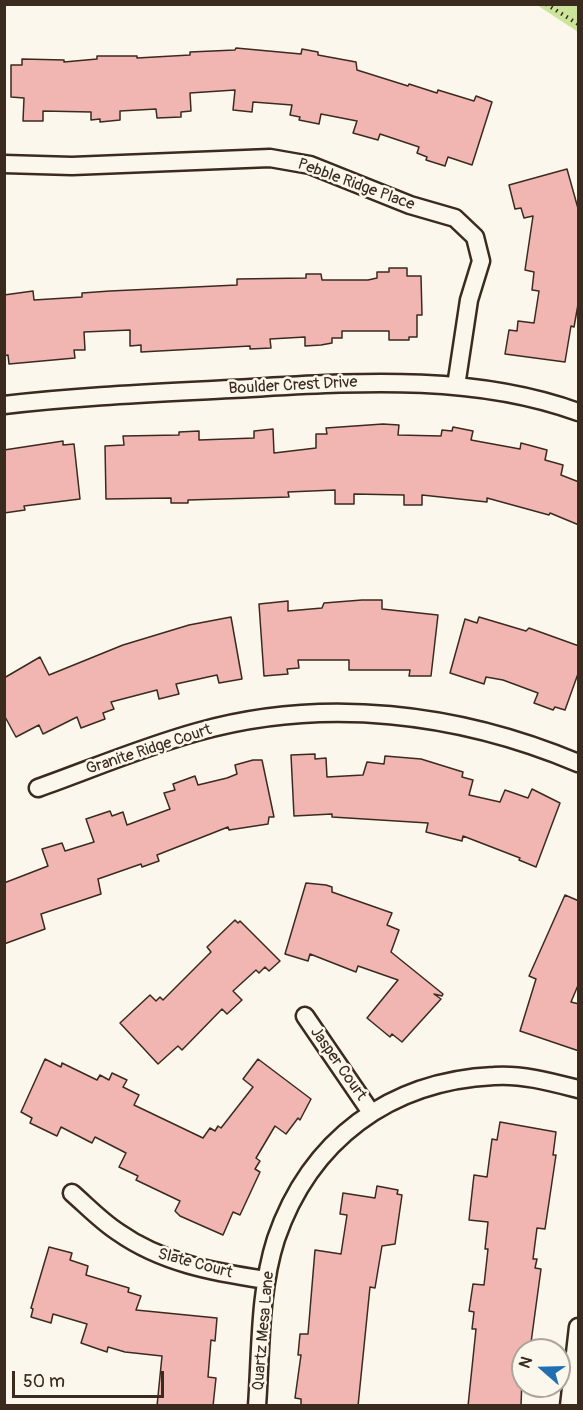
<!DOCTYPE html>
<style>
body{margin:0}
#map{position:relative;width:583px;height:1410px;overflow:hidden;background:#fbf7ec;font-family:Pangolin,sans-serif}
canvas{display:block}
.frame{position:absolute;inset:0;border:6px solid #3b2a1e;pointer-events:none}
.north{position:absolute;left:511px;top:1338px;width:60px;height:60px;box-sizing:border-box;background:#fbf7ec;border:2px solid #aea59a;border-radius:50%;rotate:290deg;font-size:16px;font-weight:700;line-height:24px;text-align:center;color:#3b2a1e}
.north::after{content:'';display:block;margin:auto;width:21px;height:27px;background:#1f6fb2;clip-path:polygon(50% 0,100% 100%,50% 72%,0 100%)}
.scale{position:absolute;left:12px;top:1371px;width:152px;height:27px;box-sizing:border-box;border:3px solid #3b2a1e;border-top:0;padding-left:8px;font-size:18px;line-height:21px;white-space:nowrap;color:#3b2a1e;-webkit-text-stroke:4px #fbf7ec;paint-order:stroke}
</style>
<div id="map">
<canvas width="583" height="1410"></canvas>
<div class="frame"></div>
<div class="north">N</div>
<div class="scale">50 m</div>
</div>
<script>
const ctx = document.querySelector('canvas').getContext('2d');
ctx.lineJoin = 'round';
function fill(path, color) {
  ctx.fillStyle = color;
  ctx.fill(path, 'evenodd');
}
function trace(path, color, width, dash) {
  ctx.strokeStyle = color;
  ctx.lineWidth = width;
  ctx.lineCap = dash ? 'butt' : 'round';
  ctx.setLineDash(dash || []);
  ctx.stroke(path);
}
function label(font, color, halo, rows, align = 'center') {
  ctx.font = font + ' Pangolin,sans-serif';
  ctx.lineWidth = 5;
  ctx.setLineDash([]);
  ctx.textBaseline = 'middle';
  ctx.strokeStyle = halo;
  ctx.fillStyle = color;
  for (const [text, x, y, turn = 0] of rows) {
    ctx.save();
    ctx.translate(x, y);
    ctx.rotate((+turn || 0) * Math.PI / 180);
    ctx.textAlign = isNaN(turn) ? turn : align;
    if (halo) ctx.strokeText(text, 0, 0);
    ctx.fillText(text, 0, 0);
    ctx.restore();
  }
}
fill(new Path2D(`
 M537,5H578V32Z`), '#cbe59b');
const building = new Path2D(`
 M236,48L301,54L302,49L318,52V55L356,62L357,70L408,86L409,84L437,93L438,90L474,101L476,96L492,102L472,165L448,157L445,166L426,160L427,157L417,153L419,147L380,134L378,140L353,133L357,121L321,114L319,124L299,120L300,117L290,115L292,105L253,102L252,112L233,110L235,90L190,93L191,111L181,112V117L157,118L156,109L120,111V120L100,122V119L91,120V112L43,111V121H23L24,98L11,97V65H22V59L64,60V62L97,59V56H137V58L190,55V52L235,50Z
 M567,169L579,212V299L574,327L571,326L565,362L505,354L509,330L517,331L518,321L534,323L539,291L532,290L534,272L525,270L533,216L524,218L521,208L515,209L509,185Z
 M389,268H407V276H421L422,315H417V337H409V340H389V331H342V338H332V343L321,345L305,346V337L270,339L271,348L250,349V346L141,352V345L130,346V330L84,332L85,350H74L75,358L9,364L8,355L4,356V295L33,291L34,300L82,297V293L110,291L237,285V279L306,278V274H321L322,280H368L377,278V272H389Z
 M383,424L399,425L398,435L441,436L442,430L452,431L453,427L473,431L471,440L520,449L521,443L547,450L545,460L563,465L561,475L579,482V525L550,513L549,515L487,498V502L422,495V505H404V495L354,494V504H335V490L288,492L289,497L188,500V503H171V498L106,499L105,446L124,445L123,436L179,435V432L199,431V440L254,438V431L273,429L274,453L316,448V434H327L326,428Z
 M63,441V445L74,444L80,499L24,506L25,510L4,513V450Z
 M362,600H382V609L438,615L431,676H409L410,670H349V660H298L299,668L287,669L288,674L264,676L259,604L288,601V611L322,608L324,603Z
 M231,617L242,679L219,683L217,675L176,684L179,694L159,699L157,690L111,702L114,709L103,713L105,719L81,728L77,717L43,734L39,725L16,737L4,715V678L40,657L49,675L123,645L189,625Z
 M479,617L526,631L529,628L579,646V671L565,710L555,707L553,710L534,703L538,693L503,680L486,677L484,684L450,673L465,619L477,623Z
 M315,754V759L326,758L327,777L363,775L367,762L384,764L385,756L421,759L463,772L462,777L473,780L469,795L500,802L505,790L528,798L532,789L560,803L536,867L519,860L520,858L463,836L462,841L426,832L428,823L332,817V814L294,816L291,755Z
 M253,760H262L274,817H269L268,824L229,830L228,827L157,855L159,861L142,867L141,864L98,879L101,894L41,914L45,929L4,944V883L48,866L42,849L62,843L65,851L94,842L86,819L110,811L112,816L123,812L127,825L170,809L164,793L175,790L173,784L195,776L198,785L227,778L237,774L235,765Z
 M306,883L326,885L332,887V892L392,913L387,925L399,930L391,952L443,994L442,996L434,994L441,999L402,1042L392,1034L390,1037L367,1018L398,980L358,966L356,972L310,954L308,961L285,954Z
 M565,895L579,901V983L571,1002L579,1004V1051L520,1031L536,979L529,976Z
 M235,920L238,923L240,921L280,961L269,971L265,967L259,973L256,970L233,991L242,1000L227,1014L222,1009L182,1050L178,1046L158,1064L120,1023L150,995L156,1001L160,997L163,1000L211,952L207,947Z
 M45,1059L61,1067L62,1063L97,1080L100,1075L109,1080L112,1073L127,1080L123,1087L139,1095L134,1105L203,1138L210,1128L215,1131L218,1126L221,1128L253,1087L243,1079L258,1059L311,1099L300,1120L298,1118L286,1134L275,1126L256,1158L260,1161L255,1169L260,1172L240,1215L233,1212L223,1235L180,1216L175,1211L180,1201L136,1180L138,1176L119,1167L126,1153L95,1137L92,1143L61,1127L57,1136L30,1123L32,1118L21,1112Z
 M500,1122L556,1132L553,1155H556L545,1229L537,1228L533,1259H537L535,1268L541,1269L530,1350H523L521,1406H468L476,1329H472L474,1312L469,1311L473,1284L484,1285L488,1249H485L488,1222L469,1220L474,1175L487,1177L492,1139L497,1140Z
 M377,1186L398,1190L397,1194L402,1195L395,1244L382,1246L375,1288L370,1287L358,1406H301V1399L295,1398L301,1355H298L300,1334H308L315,1250L341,1254L347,1215L340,1214L343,1193L375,1198Z
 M49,1247L72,1253L70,1260L88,1266L86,1275L129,1288L128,1292L141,1296L136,1310L217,1318L215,1341L211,1340L208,1377L216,1378L213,1406H157L162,1356L125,1352L108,1347L107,1352L81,1343L87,1324L53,1314L51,1323L31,1317L33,1309L31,1308Z`);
fill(building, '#f1b6b2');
trace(building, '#3b2a1e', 1.5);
const minor = new Path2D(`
 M4,164L72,166L270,158L310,165L410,205L455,218L475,237L481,261L469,300L456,386
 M4,405C80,396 156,393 231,389C346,383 468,372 578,412
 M38,788C91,769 143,747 197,732C324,696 459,713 578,763
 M305,1016L370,1111
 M72,1193C87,1206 101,1221 118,1232C162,1263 213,1272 266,1280
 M257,1406C261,1351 259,1292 276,1239C310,1140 389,1081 494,1076C522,1074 551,1082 578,1089
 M569,1406L578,1327`);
trace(minor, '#3b2a1e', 21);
trace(new Path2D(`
 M546,4L578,24`), '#3b2a1e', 4, [1.5, 4.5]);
trace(minor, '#fbf7ec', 16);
label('16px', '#3b2a1e', '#fbf7ec', [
 ["Pebble Ridge Place",356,185,20],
 ["Boulder Crest Drive",293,386,-3],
 ["Granite Ridge Court",149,750,-18],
 ["Jasper Court",338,1064,55],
 ["Slate Court",195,1264,15],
 ["Quartz Mesa Lane",264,1331,-85]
]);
</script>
